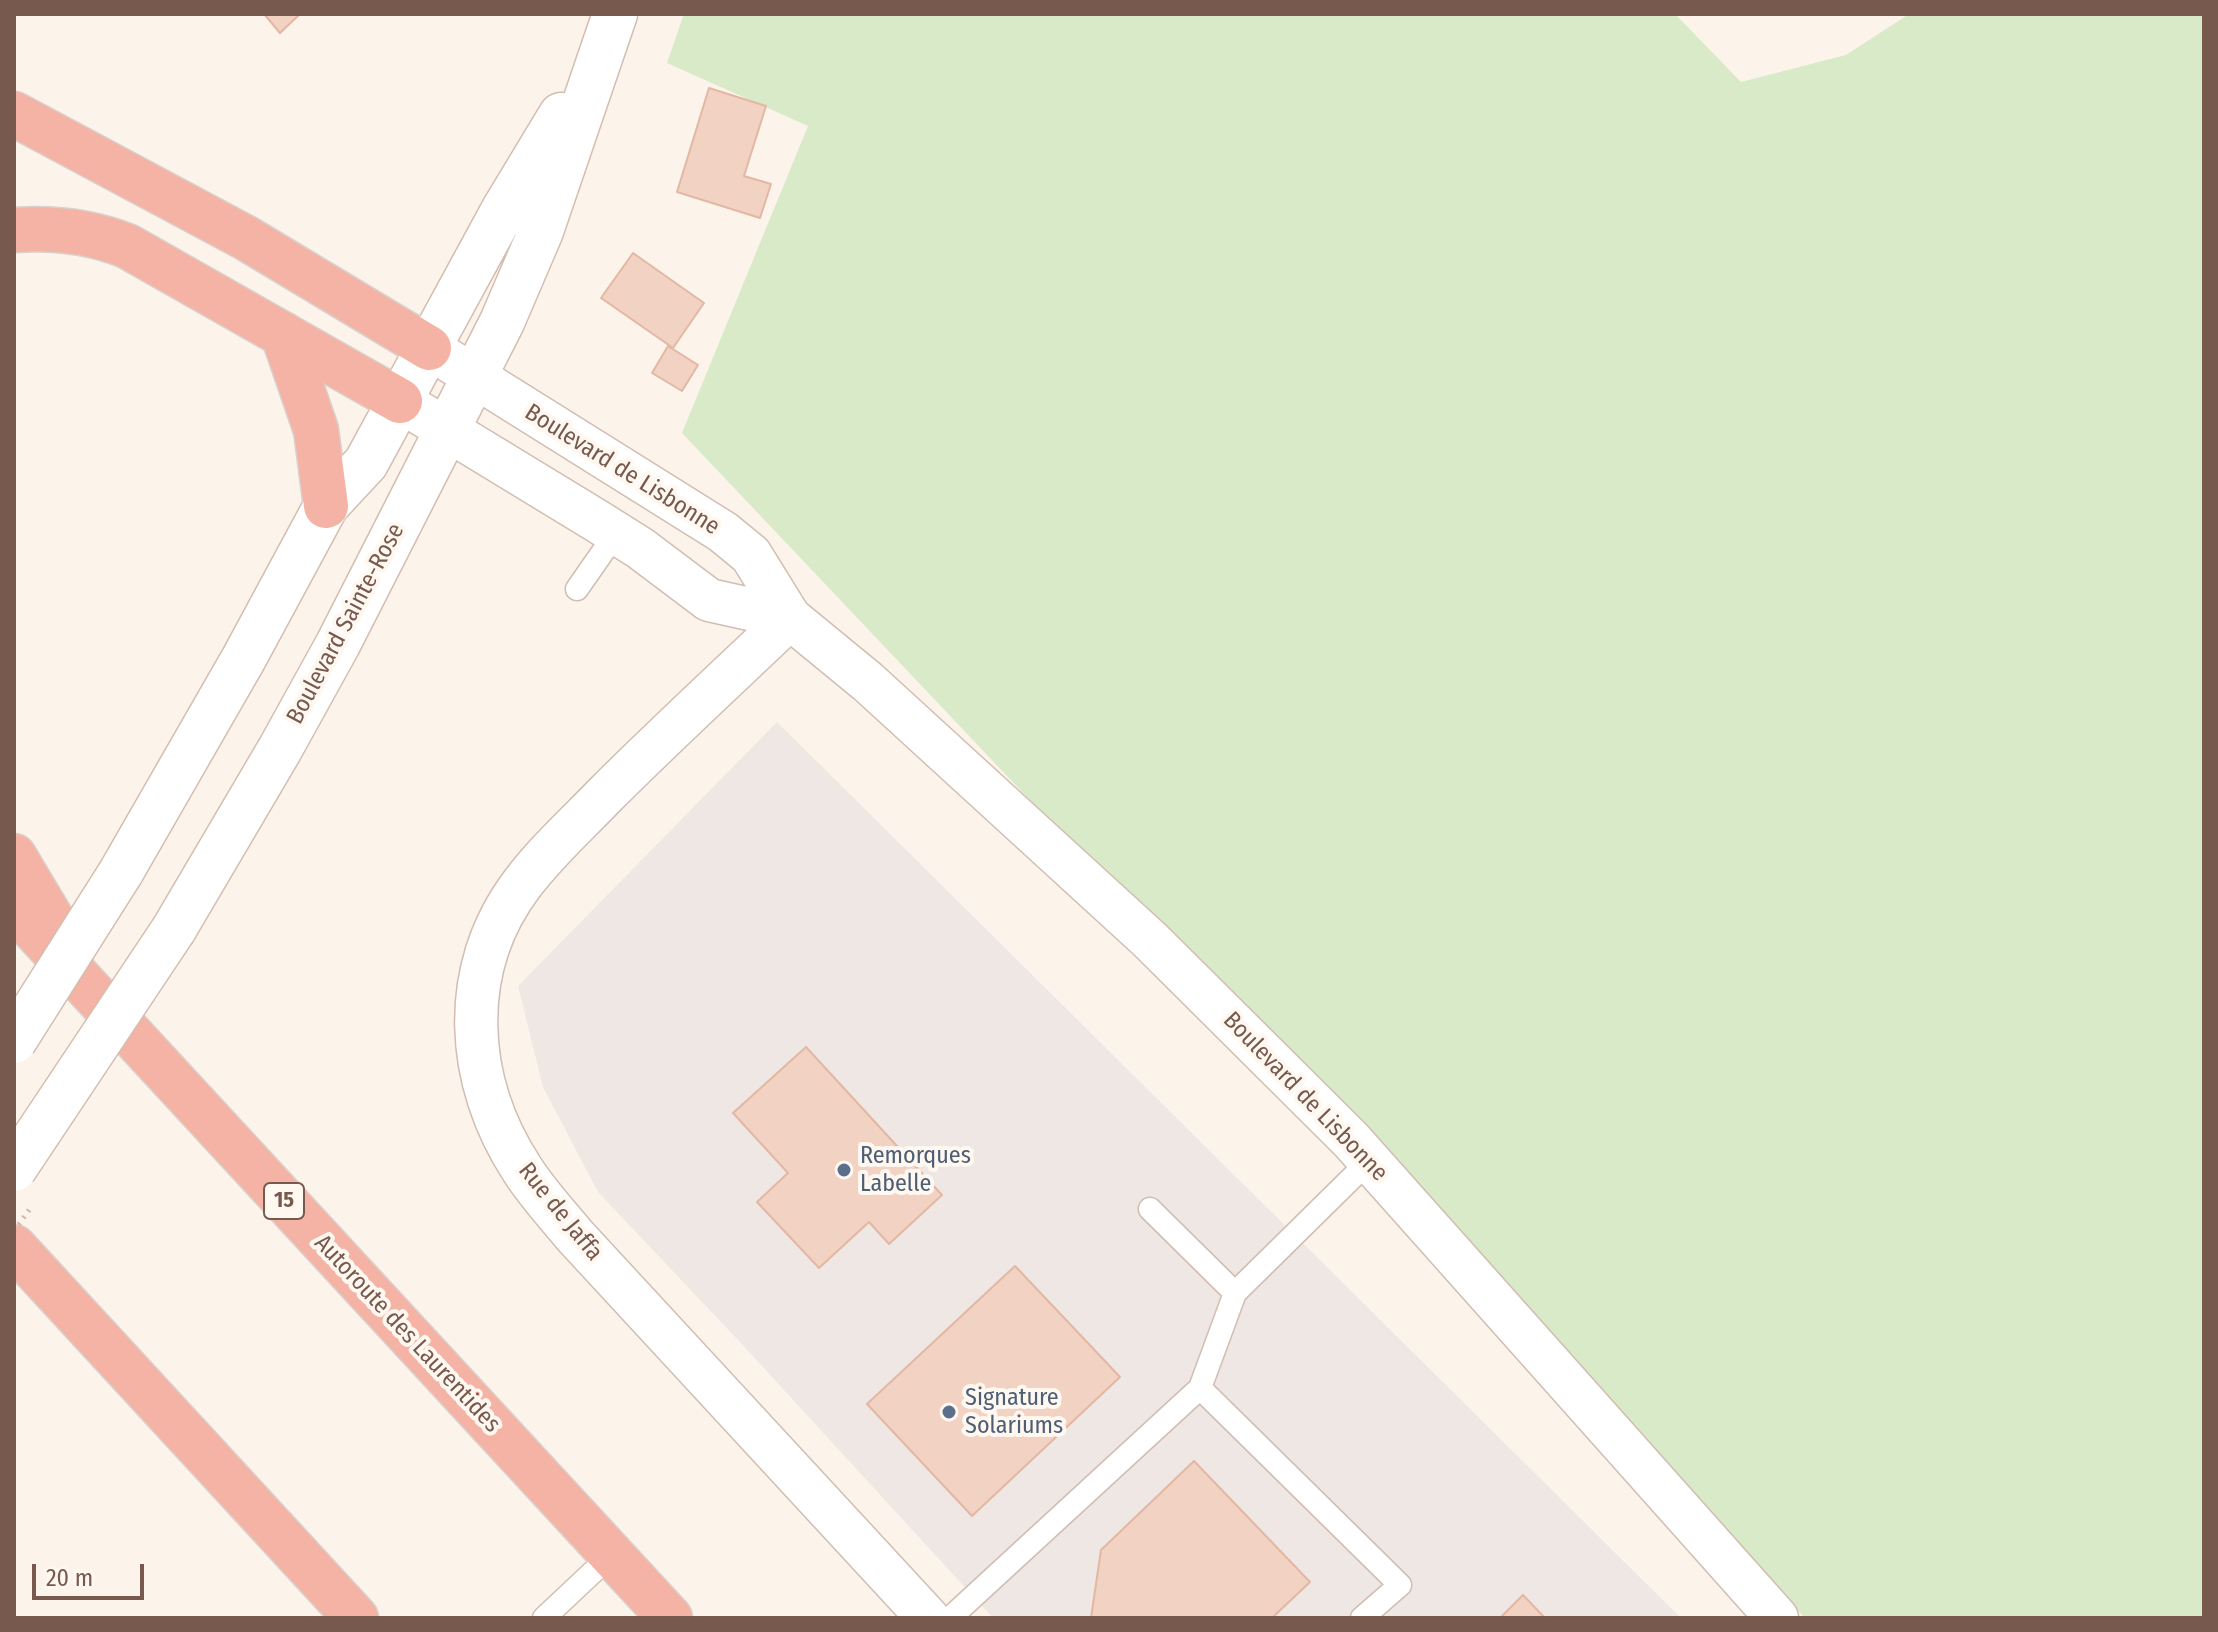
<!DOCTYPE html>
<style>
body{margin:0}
#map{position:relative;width:2218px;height:1632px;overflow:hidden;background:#fcf4ea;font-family:"Fira Sans Condensed",sans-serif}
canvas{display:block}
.frame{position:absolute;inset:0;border:16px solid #77594e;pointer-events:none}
.scale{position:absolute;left:32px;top:1564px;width:112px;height:36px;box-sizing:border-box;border:4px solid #77594e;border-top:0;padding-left:10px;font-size:24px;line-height:28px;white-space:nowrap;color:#77594e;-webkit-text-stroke:6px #fef8f1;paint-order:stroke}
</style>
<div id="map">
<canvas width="2218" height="1632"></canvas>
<div class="frame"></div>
<div class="scale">20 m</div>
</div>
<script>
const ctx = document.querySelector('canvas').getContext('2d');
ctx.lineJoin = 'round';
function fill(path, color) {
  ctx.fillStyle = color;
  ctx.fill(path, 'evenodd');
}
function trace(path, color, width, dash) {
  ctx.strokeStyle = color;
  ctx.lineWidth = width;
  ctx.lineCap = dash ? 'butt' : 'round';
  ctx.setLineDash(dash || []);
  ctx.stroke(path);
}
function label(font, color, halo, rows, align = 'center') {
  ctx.font = font + ' "Fira Sans Condensed",sans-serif';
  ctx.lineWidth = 8;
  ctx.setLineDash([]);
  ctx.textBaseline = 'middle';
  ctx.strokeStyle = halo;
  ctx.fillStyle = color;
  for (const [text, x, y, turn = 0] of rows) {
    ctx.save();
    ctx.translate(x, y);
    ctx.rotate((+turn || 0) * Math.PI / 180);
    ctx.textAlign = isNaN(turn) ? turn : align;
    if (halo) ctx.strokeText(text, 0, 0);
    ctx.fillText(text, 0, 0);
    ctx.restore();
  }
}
fill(new Path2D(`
 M777,722L1681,1618H993L739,1341L598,1192L543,1087L518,986Z`), '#eee7e3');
fill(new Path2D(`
 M684,14H1675L1741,82L1846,55L1909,14H2204V1618H1805L682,433L808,126L667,63Z`), '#d8eac8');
const building = new Path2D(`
 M264,14H300L280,33Z
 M709,88L766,106L744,176L771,184L760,218L677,192Z
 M633,253L704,303L673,348L601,298Z
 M668,346L698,365L682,391L652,373Z
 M806,1047L942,1195L889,1244L869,1222L819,1268L757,1202L788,1173L733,1113Z
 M1015,1266L1120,1377L972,1516L867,1404Z
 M1194,1461L1310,1582L1272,1618H1091L1101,1550Z
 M1523,1595L1545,1618H1500Z`);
fill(building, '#f1d2c3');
trace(building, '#e3b7a3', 2);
const lane = new Path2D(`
 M577,589L616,533
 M1150,1209L1235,1293
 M1200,1388L1235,1293L1368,1162
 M544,1618L611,1555
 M950,1618L1200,1388L1400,1585L1362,1618`);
const street = new Path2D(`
 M429,348L723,532L751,555L790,618L868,682L1150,940L1351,1140L1777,1618
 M400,401L597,521L640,548L709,600L790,618
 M790,618C728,677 665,735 605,795C577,824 546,852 522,884C457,970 465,1082 522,1169C537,1193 557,1214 575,1236L928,1618`);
const secondary = new Path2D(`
 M121,872L244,658L326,506L366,463L503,211L561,115
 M174,929L280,749L338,644L502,322L541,231L615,14`);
const highway = new Path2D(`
 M14,114L246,238L429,348
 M14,230C54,227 90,231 127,246L400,401
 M283,334L316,430L326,506
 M14,856L60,933
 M14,908L670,1618
 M14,1247L356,1618`);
trace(lane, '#d1bdb2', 25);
trace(street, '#d1bdb2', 45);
trace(secondary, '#d4bdb0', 47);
trace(highway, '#d9d1cd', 47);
trace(lane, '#fff', 22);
trace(street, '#fff', 42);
trace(secondary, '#fff', 44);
trace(highway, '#f4b3a4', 44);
const secondaryBridge = new Path2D(`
 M14,1041L121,872
 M14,1169L174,929`);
trace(secondaryBridge, '#d4bdb0', 47, []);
trace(new Path2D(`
 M14,1231L32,1206`), '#d6b5a5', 5, [2, 6]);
trace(secondaryBridge, '#fff', 44);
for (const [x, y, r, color] of [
 [844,1170,8,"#5c6f8a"],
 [949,1412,8,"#5c6f8a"]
]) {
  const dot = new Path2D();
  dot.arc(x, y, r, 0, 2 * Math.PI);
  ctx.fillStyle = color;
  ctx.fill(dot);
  trace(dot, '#fef8f1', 3);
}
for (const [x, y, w] of [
 [284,1201,40]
]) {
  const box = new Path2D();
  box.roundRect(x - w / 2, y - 18, w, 36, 6);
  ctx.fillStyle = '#fef8f1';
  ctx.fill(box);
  trace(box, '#77594e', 2);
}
label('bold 22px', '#77594e', null, [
 ["15",284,1201]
]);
label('24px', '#77594e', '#fef8f1', [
 ["Boulevard de Lisbonne",622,470,32],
 ["Boulevard Sainte-Rose",346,624,-62],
 ["Boulevard de Lisbonne",1305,1097,46],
 ["Rue de Jaffa",560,1212,51],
 ["Autoroute des Laurentides",407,1334,47]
]);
label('24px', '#4e5e75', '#fef8f1', [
 ["Remorques",860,1156],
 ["Labelle",860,1184],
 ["Signature",965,1398],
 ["Solariums",965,1426]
], 'left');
</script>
